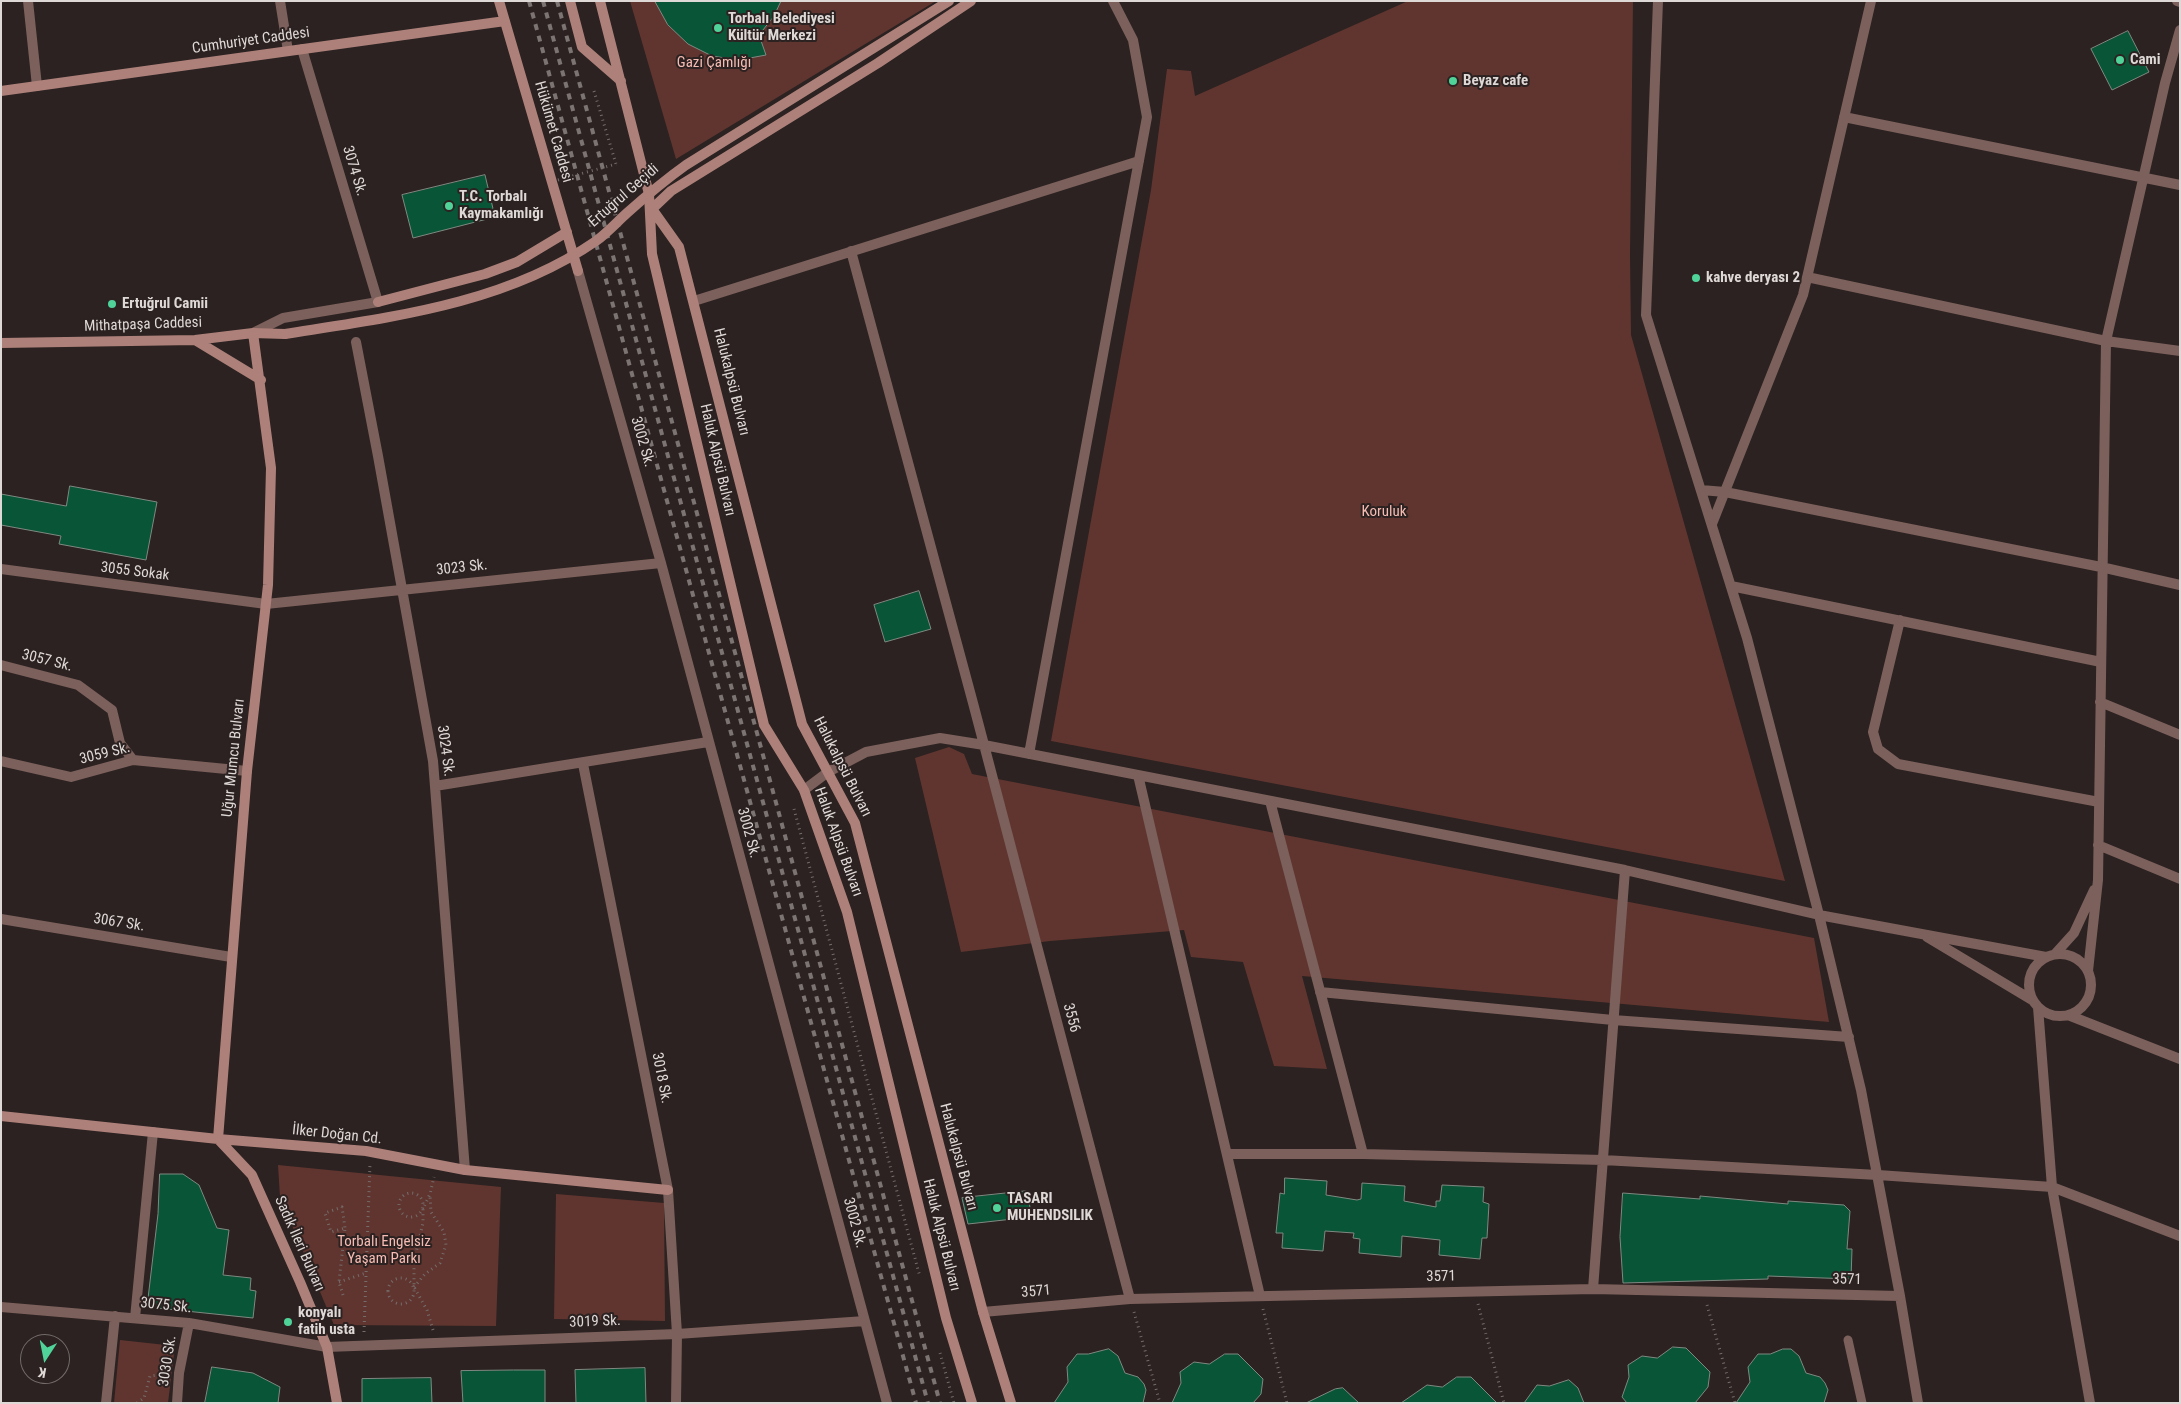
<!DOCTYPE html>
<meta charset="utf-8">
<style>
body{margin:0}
#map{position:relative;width:2181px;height:1404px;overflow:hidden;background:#2b2221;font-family:"Roboto Condensed",sans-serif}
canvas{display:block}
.frame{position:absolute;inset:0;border:2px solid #ded8d7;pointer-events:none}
.north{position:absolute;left:20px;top:1334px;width:50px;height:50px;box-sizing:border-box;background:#2b2221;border:1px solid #736b6a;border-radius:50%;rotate:191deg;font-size:14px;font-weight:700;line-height:20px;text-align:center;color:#ded8d7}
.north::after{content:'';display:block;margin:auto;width:18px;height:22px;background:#50d398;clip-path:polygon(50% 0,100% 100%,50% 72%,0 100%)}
</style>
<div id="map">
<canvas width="2181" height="1404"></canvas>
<div class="frame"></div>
<div class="north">K</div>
</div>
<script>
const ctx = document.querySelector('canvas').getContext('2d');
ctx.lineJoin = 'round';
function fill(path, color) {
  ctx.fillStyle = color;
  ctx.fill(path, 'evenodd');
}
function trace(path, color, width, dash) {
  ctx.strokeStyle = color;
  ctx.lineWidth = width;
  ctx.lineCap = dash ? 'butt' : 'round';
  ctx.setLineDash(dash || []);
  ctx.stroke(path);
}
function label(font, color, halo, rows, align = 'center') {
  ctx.font = font + ' "Roboto Condensed",sans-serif';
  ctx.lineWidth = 4;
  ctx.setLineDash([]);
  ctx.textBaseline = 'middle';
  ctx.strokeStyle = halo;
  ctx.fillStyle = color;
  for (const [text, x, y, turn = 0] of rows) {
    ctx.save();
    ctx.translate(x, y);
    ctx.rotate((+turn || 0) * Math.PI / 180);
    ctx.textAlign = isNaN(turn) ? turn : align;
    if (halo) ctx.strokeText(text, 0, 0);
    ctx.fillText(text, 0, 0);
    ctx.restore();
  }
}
fill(new Path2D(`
 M630,1H936L676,159Z
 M1408,1H1633L1630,255L1631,335L1785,881L1051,741L1151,190L1167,69L1191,71L1195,96Z
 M949,747L964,754L972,774L1814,938L1829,1022L1302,976L1327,1069L1274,1066L1243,962L1191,957L1184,930L1050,941L961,952L915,758Z
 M278,1165L501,1187L496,1326L334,1325L280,1197Z
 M556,1194L664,1203L665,1321L554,1319Z
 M120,1340L175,1346L168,1403H114Z`), '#60352f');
const building = new Path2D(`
 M655,1H781L774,16L759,35L766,55L739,60L712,56L688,44L668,25Z
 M2128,31L2149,72L2112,90L2091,49Z
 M485,175L495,217L413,238L402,195Z
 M70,486L157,502L146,560L59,544L61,536L1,525V494L66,506Z
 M919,591L931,629L885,642L874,605Z
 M160,1174H183L199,1185L217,1228L229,1230L223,1275L251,1278L250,1290L256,1291L253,1318L147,1307L158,1214Z
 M1285,1178L1327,1181L1326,1195L1357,1200L1361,1199L1362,1183L1405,1186L1404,1201L1436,1207V1201H1440L1442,1185L1484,1187L1483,1202L1489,1204L1487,1238H1482L1480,1259L1439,1255L1440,1240L1402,1236L1401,1257L1359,1253L1360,1239L1353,1238L1354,1233L1325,1231L1323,1251L1282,1248L1283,1233H1276L1280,1193L1284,1194Z
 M1028,1191L1031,1217L968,1224L962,1198Z
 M1623,1193L1700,1199V1196L1788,1204V1201L1844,1205L1850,1211L1847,1249H1852L1851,1279L1768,1276V1279L1623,1283L1620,1237Z
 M1673,1347L1686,1348L1710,1372L1708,1387L1695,1403H1627L1622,1397L1629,1377L1628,1365L1642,1356L1657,1358Z
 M1109,1349L1118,1356L1125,1373L1138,1377L1144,1384L1146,1390L1143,1403H1054L1068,1382L1067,1367L1077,1354H1088Z
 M1783,1349H1791L1799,1356L1806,1373L1820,1377L1825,1383L1828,1390L1824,1403H1736L1750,1382L1748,1367L1758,1354H1770Z
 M1225,1354H1238L1263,1379L1261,1394L1253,1403H1172L1181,1383L1180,1372L1194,1362L1209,1364Z
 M212,1367L253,1373L280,1387L278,1403H205Z
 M645,1368L646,1403H576L575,1370Z
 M514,1370H545V1403H463L461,1371Z
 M1457,1377H1471L1497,1403H1401L1427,1385L1442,1387Z
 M431,1378L432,1403H362V1379Z
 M1569,1380L1578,1388L1584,1403H1524L1537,1385L1549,1386Z
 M1343,1388L1359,1403H1306L1335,1389Z`);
fill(building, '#095537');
trace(building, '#7f8983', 1);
trace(new Path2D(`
 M594,91L616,164
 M794,809L920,1277
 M399 1205a12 12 0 1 1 24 0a12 12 0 1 1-24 0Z
 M388 1291a13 13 0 1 1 26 0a13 13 0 1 1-26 0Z
 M339,1282L366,1273
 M414,1287L425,1274L440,1263L446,1245L444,1232L431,1212L430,1195
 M343,1295L339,1282L345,1228L331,1232L325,1213L342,1207L345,1228
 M1478,1304L1504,1403
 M1707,1305L1735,1403
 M1263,1309L1287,1403
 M1134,1312L1160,1403
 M433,1330L427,1310L414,1287V1261L423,1223V1209L430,1194L434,1177
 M364,1332L370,1164
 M940,1353L954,1403
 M137,1403L144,1398L150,1376L166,1374`), '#756d6c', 3, [1, 4]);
trace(new Path2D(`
 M1848,1340L1862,1403`), '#7c605b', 9);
trace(new Path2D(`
 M28,1L37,86
 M280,1L288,51
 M1658,1L1646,315L1747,638L1819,915L1861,1090L1900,1296L1918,1403
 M2177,1L2180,2
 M1844,117L2180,185
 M851,251L973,703L1130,1299
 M578,271L661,563L887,1403
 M1807,277L2106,341L2180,351
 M694,301L1139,161
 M253,333L283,318L378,302L302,49
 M356,342L378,456L433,761L465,1170
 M1701,490L1725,492L2101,567L2180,585
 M1712,524L1803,295L1871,1
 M1,569L266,604L661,563
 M1731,586L2101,662
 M1900,620L1873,732L1878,749L1898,764L2099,802
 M1,665L78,685L112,710L120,743L133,760
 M2100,702L2180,735
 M1029,754L1147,117L1133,40L1113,1
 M1,761L71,777L133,760L247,771
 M583,764L668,1190L677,1334L676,1403
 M1138,775L1260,1296
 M435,786L708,742
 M804,790L828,772L866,752L940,738L984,745L1625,870L1819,915L2046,957
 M1270,801L1363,1154
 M2098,845L2180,879
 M1,919L231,957
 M1927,937L2032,1000
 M2055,954L2074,933L2094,890
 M2029 985a31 31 0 1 1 62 0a31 31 0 1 1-62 0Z
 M2088,971L2098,880L2106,341L2165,83L2180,30
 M1320,992L1613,1020L1849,1037
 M2038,1007L2052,1187L2090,1403
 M2068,1015L2180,1059
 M1227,1154H1363L1603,1160L1878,1175L2052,1187L2180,1236
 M1593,1289L1625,870
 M1,1307L189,1323L327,1347L677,1334L865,1321
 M983,1312L1130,1299L1593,1289L1900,1296
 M135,1318L153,1132
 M106,1403L115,1316
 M177,1403L179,1373L189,1323`), '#7c605b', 10);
trace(new Path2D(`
 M499,1L578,271
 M570,1L582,47L621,81
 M600,1L649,194L652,254L764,725L804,790L847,912L946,1318L972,1403
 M1,91L505,21
 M652,209L679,247L802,724L855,823L983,1312L1011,1403
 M652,209L671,191L878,63L971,1
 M378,302L485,274L517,262L567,232
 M195,340L261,380
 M1,343L195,340L253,333L285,334
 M1,1116L218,1139L366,1151L465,1170L668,1190
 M218,1139L247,771L268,585L271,468L253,333
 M218,1139L252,1175L300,1282L327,1347L337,1403`), '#ae807a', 10);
trace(new Path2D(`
 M529,1L916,1403
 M543,1L928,1403
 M557,1L940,1403`), '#7c7473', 4, [6, 6]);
trace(new Path2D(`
 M558,180L616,164`), '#756d6c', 3, [1, 4]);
trace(new Path2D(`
 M285,334C392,317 505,304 596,241C607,233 617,222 627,213C646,196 665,180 686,165L949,1`), '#ae807a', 10);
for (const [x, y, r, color] of [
 [718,28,5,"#50d398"],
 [2120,60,5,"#50d398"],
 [1453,81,5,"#50d398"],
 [449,206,5,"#50d398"],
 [1696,278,5,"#50d398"],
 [112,304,5,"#50d398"],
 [997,1208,5,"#50d398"],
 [288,1322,5,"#50d398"]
]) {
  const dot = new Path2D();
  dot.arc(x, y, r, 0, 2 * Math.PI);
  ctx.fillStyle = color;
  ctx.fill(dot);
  trace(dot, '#2b2221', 2);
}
label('bold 15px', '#ded8d7', '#2b2221', [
 ["Torbalı Belediyesi",728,19],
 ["Kültür Merkezi",728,36],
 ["Cami",2130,60],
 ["Beyaz cafe",1463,81],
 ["T.C. Torbalı",459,197],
 ["Kaymakamlığı",459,214],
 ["kahve deryası 2",1706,278],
 ["Ertuğrul Camii",122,304],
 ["TASARI",1007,1199],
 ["MUHENDSILIK",1007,1216],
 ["konyalı",298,1313],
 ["fatih usta",298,1330]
], 'left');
label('15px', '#ded8d7', '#2b2221', [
 ["Cumhuriyet Caddesi",251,41,-8],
 ["Hükümet Caddesi",553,132,74],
 ["3074 Sk.",354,171,73],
 ["Ertuğrul Geçidi",624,196,-41],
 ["Mithatpaşa Caddesi",143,325,-2],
 ["Halukalpsü Bulvarı",731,382,76],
 ["3002 Sk.",642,442,74],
 ["Haluk Alpsü Bulvarı",717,460,77],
 ["3023 Sk.",462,568,-6],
 ["3055 Sokak",135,572,7],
 ["3057 Sk.",47,661,14],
 ["3024 Sk.",445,751,82],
 ["3059 Sk.",105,754,-14],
 ["Uğur Mumcu Bulvarı",234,758,-84],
 ["Halukalpsü Bulvarı",842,767,63],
 ["3002 Sk.",748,833,75],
 ["Haluk Alpsü Bulvarı",838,842,70],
 ["3067 Sk.",119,923,9],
 ["3556",1071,1018,75],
 ["3018 Sk.",661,1078,79],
 ["İlker Doğan Cd.",337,1135,6],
 ["Halukalpsü Bulvarı",958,1157,75],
 ["3002 Sk.",854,1223,75],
 ["Haluk Alpsü Bulvarı",941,1235,76],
 ["Sadık İleri Bulvarı",299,1244,66],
 ["3571",1441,1277,-1],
 ["3571",1847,1280,1],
 ["3571",1036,1292,-5],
 ["3075 Sk.",166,1306,6],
 ["3019 Sk.",595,1322,-2],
 ["3030 Sk.",168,1361,-81]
]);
label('15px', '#f6bcb3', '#2b2221', [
 ["Gazi Çamlığı",714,63],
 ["Koruluk",1384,512],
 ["Torbalı Engelsiz",384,1242],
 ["Yaşam Parkı",384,1259]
]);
</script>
